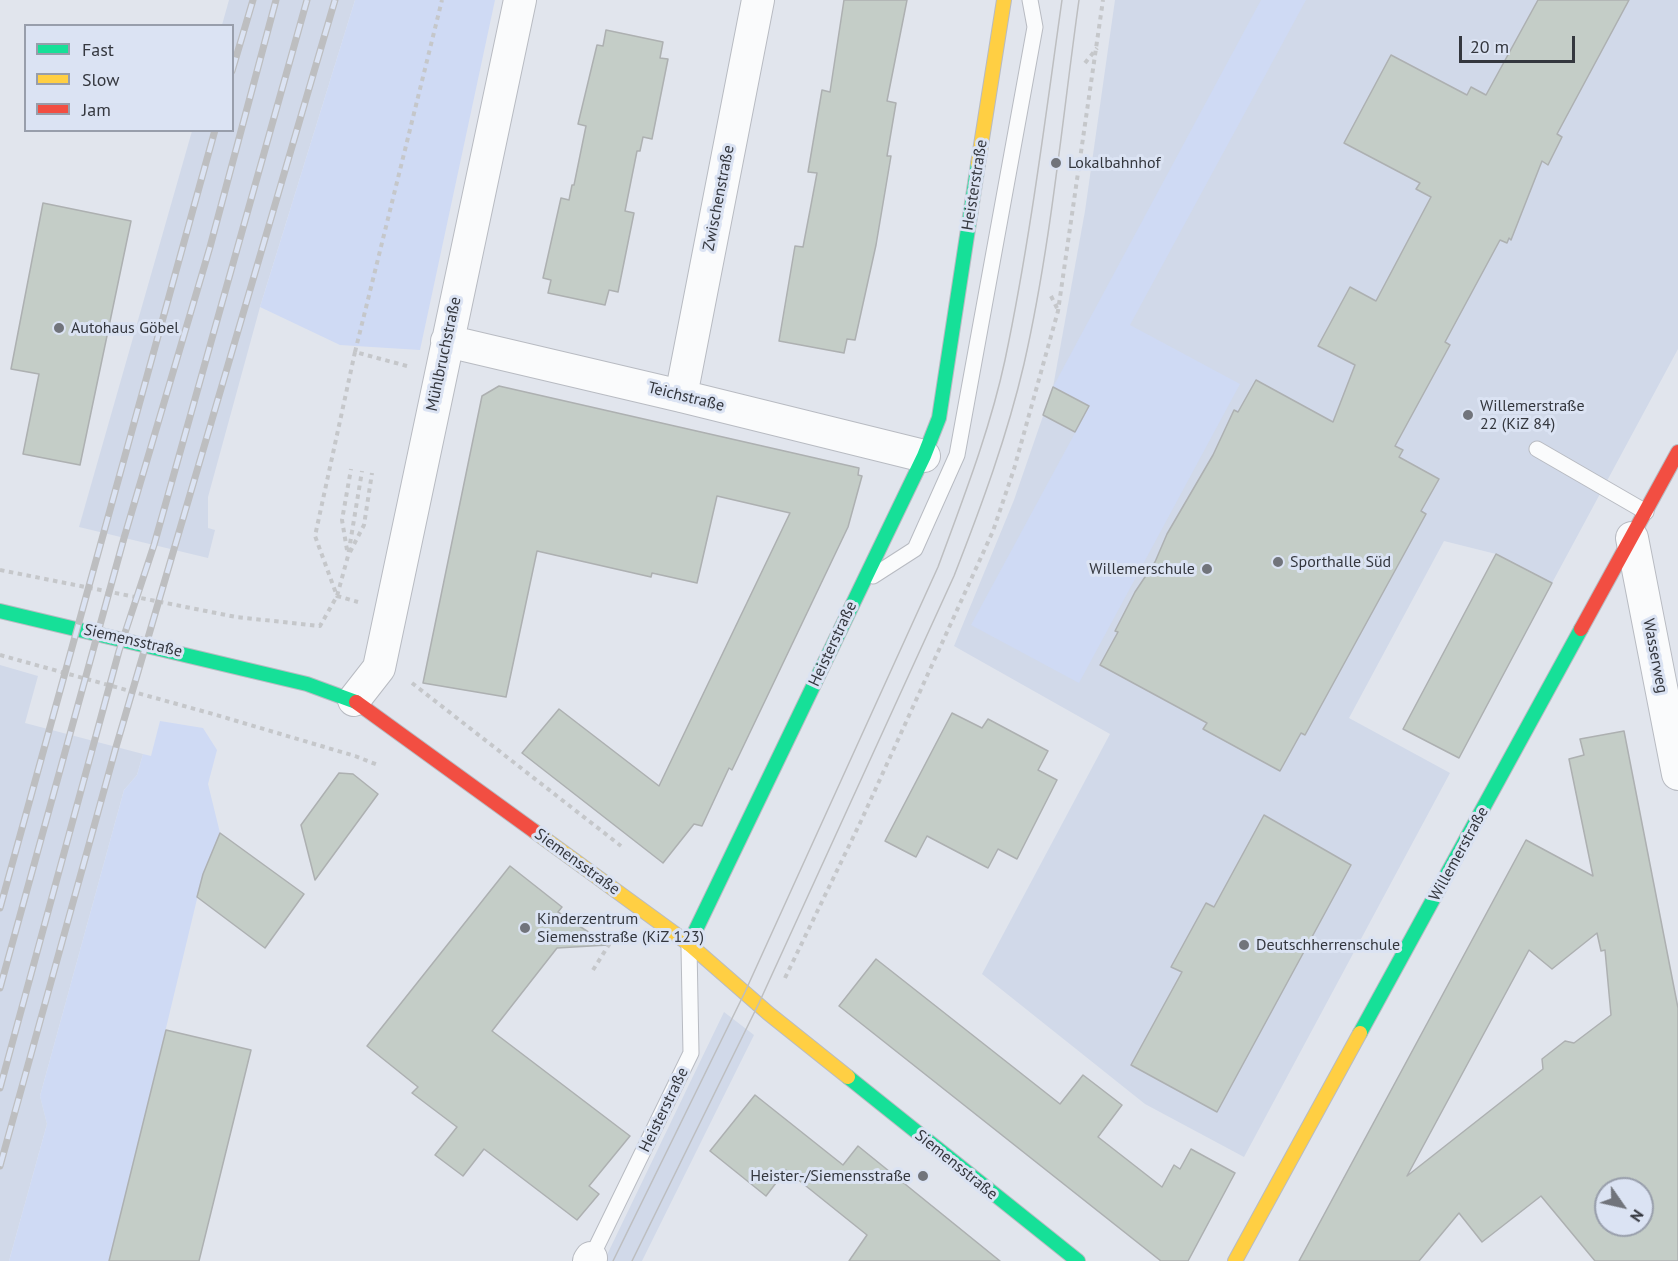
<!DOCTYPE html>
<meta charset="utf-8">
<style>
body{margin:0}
#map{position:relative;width:1678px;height:1261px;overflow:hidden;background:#e1e5ed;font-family:"PT Sans",sans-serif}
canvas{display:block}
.legend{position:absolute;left:24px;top:24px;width:210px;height:108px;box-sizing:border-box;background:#dbe3f3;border:2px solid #989eab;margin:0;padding:8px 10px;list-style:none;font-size:18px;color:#34373e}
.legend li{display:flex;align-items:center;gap:12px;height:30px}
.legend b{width:30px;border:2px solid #989eab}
.north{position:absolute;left:1594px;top:1177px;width:60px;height:60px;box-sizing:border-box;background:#dbe3f3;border:2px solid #989eab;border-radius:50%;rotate:124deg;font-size:16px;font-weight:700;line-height:24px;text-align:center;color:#34373e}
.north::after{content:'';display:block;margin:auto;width:21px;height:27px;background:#71747b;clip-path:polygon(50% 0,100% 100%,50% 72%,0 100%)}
.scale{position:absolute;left:1459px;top:36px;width:116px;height:27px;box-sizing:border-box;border:3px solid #34373e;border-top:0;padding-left:8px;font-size:18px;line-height:21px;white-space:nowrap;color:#34373e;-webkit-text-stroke:4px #dbe3f3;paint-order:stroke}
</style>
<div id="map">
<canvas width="1678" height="1261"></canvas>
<ul class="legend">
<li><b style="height:8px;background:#16e098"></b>Fast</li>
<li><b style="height:8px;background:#ffcf43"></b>Slow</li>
<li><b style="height:8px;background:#f24e42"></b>Jam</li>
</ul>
<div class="north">N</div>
<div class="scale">20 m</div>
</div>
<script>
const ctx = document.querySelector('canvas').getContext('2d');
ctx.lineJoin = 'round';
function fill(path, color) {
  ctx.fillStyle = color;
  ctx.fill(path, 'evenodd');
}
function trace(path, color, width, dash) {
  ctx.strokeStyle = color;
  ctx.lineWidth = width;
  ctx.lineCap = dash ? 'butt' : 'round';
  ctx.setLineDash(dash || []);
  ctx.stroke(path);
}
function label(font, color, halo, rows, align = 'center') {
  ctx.font = font + ' "PT Sans",sans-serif';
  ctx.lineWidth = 6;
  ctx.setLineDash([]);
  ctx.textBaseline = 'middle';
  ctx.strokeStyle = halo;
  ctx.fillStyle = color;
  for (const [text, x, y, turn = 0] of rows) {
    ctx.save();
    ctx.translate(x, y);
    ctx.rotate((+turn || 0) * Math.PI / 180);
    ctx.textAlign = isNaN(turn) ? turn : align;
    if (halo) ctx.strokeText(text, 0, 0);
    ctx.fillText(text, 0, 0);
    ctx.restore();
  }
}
fill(new Path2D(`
 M229,0H355L260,307L208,497V528L215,530L208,558L79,527L192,131L232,130V26L222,25Z
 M1115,0H1678V349L1552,583L1496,554L1444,541L1349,718L1450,773L1244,1157L1145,1104L982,974L1110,734L954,646L1014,500L1053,387L1085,211Z
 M0,665L38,676L25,723L143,754L137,775L124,790L40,1096L47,1124L9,1261H0Z
 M724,1012L754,1035L642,1261H604Z`), '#d1d9e9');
fill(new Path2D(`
 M355,0H495L420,350L340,345L260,307Z
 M1261,0H1306L1130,325L1240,384L1079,683L971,625L1089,407L1053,387Z
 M160,721L203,728L217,750L208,784L220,833L203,874L110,1261H9L47,1124L40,1096L124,790L137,775L143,754L151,756Z`), '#cfdaf4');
const building = new Path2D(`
 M844,0H907L887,101L896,103L887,156H891L876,245L855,340L847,339L844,353L779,341L795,246L803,247L811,205L817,173L808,172L822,90L830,92Z
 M1538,0H1629L1557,134L1562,137L1548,165L1542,161L1511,240L1509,238L1507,243L1500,240L1445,342L1450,345L1395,446L1403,450L1399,457L1439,479L1421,511L1426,514L1305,735L1301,733L1280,771L1203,729L1207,723L1100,665L1118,632L1115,631L1135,592L1155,562L1167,534L1213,455L1234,410L1238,412L1256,380L1333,422L1355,365L1318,346L1350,287L1376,301L1431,197L1416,189L1420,183L1344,143L1391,55L1467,95L1471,87L1486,95Z
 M606,30L663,42L660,58L668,59L652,139L643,137L640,151H637L625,211L634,213L618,292L609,290L605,305L548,293L551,280L543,278L561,198L569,200L572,185H574L586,126L578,124L597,45L603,46Z
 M43,203L131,221L80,465L23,454L39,374L11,369Z
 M499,386L859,468L858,475L862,476L848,527L732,770L729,768L702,826L694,824L663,863L522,753L559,709L659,786L790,513L717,496L697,583L652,573L651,577L537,551L506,697L423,683L482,396Z
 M1053,387L1089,406L1075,432L1043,415Z
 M1496,554L1552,583L1459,758L1403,729Z
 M952,713L982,728L988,719L1048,751L1038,770L1057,780L1017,859L998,849L988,868L927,836L916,857L885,841Z
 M1624,731L1678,1008V1261H1595L1541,1196L1482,1242L1459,1213L1419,1261H1299L1526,840L1593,876L1569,759L1584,755L1580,739ZM1597,933L1601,951L1605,950L1611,1015L1574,1043L1565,1041L1542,1059L1543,1069L1407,1176L1529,950L1552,969ZM1606,1189H1642V1225H1606Z
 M339,773L353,774L378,794L315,880L301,825Z
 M1264,815L1351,865L1217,1112L1131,1065L1182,972L1171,967L1206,903L1214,907Z
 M220,833L304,894L265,948L197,897L203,874Z
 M510,866L562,907L558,912L608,945L557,948L492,1031L630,1136L589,1186L599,1194L577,1220L484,1149L463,1176L435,1155L457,1127L412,1093L418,1087L367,1046Z
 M876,959L1060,1104L1083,1075L1122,1105L1098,1137L1162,1187L1174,1165L1180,1169L1191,1149L1235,1173L1188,1261H1161L839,1006Z
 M166,1030L251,1050L199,1261H109Z
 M755,1095L843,1165L858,1146L1000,1261H849L867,1235L786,1170L766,1196L710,1151Z`);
fill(building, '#c4cdc7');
trace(building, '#adb0b1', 1.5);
const lane = new Path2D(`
 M1537,449L1646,512
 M873,576L915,549L957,455L1035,27L1030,0
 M591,1258L691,1053L689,947`);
const street = new Path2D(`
 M447,341L681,396L924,456
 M681,396L758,0
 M1632,538L1678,774
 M354,700L379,668L520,0
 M589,1261L591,1258`);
const fast = new Path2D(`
 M0,611L307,684L356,702
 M689,944L924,456L939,418L978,164
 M1360,1033L1581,629
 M848,1077L1078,1261`);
const slow = new Path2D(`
 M978,164L1004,0
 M534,831L689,944L768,1013L848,1077
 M1235,1261L1360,1033`);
const jam = new Path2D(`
 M1581,629L1678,452
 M356,702L534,831`);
trace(lane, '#b8bbc2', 17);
trace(street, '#b8bbc2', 34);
trace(fast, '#b8bbc2', 16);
trace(slow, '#b8bbc2', 16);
trace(jam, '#b8bbc2', 16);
trace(new Path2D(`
 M1085,63L1097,48
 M1051,296L1058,310
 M355,352L315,536L337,596L358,602
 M407,366L355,352L442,0
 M347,550L342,520L351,469
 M350,552L364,525L372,473
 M0,570L236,617L320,626L337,596L348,556L362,471
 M0,655L213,714L355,756L378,765
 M412,683L621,846
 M593,970L615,935
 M785,978L861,821L993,531L1014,469L1058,311L1103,0`), '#c5c7ca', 4, [4.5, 4.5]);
trace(lane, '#fafbfc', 15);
trace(street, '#fafbfc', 32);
trace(fast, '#16e098', 14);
trace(slow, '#ffcf43', 14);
trace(jam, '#f24e42', 14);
trace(new Path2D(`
 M613,1261L745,992L938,567C963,499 990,430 1005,360C1030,241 1045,120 1062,0
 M632,1261L759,1003L954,576C981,507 1007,437 1024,364C1051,245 1062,121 1079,0`), '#bdbec0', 1.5);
const rail = new Path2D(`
 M232,71L253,0
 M0,908L215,130
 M0,988L124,538L210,247L276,0
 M0,1088L119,651L154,545L307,0
 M0,1166L116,747L335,0`);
trace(rail, '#bdbec0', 7);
trace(rail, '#dbe3f3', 4.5, [14]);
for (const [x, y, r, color] of [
 [1056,163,6,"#71747b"],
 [59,328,6,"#71747b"],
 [1468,415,6,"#71747b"],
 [1278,562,6,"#71747b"],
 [1207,569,6,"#71747b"],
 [525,928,6,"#71747b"],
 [1244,945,6,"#71747b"],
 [923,1176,6,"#71747b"]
]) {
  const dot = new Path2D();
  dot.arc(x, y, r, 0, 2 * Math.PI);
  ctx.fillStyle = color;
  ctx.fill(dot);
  trace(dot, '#dbe3f3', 2);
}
label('16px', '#34373e', '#dbe3f3', [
 ["Lokalbahnhof",1068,163],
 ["Autohaus Göbel",71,328],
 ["Willemerstraße",1480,406],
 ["22 (KiZ 84)",1480,424],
 ["Sporthalle Süd",1290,562],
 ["Willemerschule",1195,569,"right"],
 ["Kinderzentrum",537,919],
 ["Siemensstraße (KiZ 123)",537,937],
 ["Deutschherrenschule",1256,945],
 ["Heister-/Siemensstraße",911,1176,"right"]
], 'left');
label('16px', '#34373e', '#dbe3f3', [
 ["Heisterstraße",975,185,-81],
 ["Zwischenstraße",719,198,-79],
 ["Mühlbruchstraße",444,354,-78],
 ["Teichstraße",686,397,14],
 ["Siemensstraße",133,641,13],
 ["Heisterstraße",833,644,-65],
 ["Wasserweg",1655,656,79],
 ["Willemerstraße",1459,854,-61],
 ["Siemensstraße",577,862,36],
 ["Heisterstraße",664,1110,-64],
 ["Siemensstraße",956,1165,39]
]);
</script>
